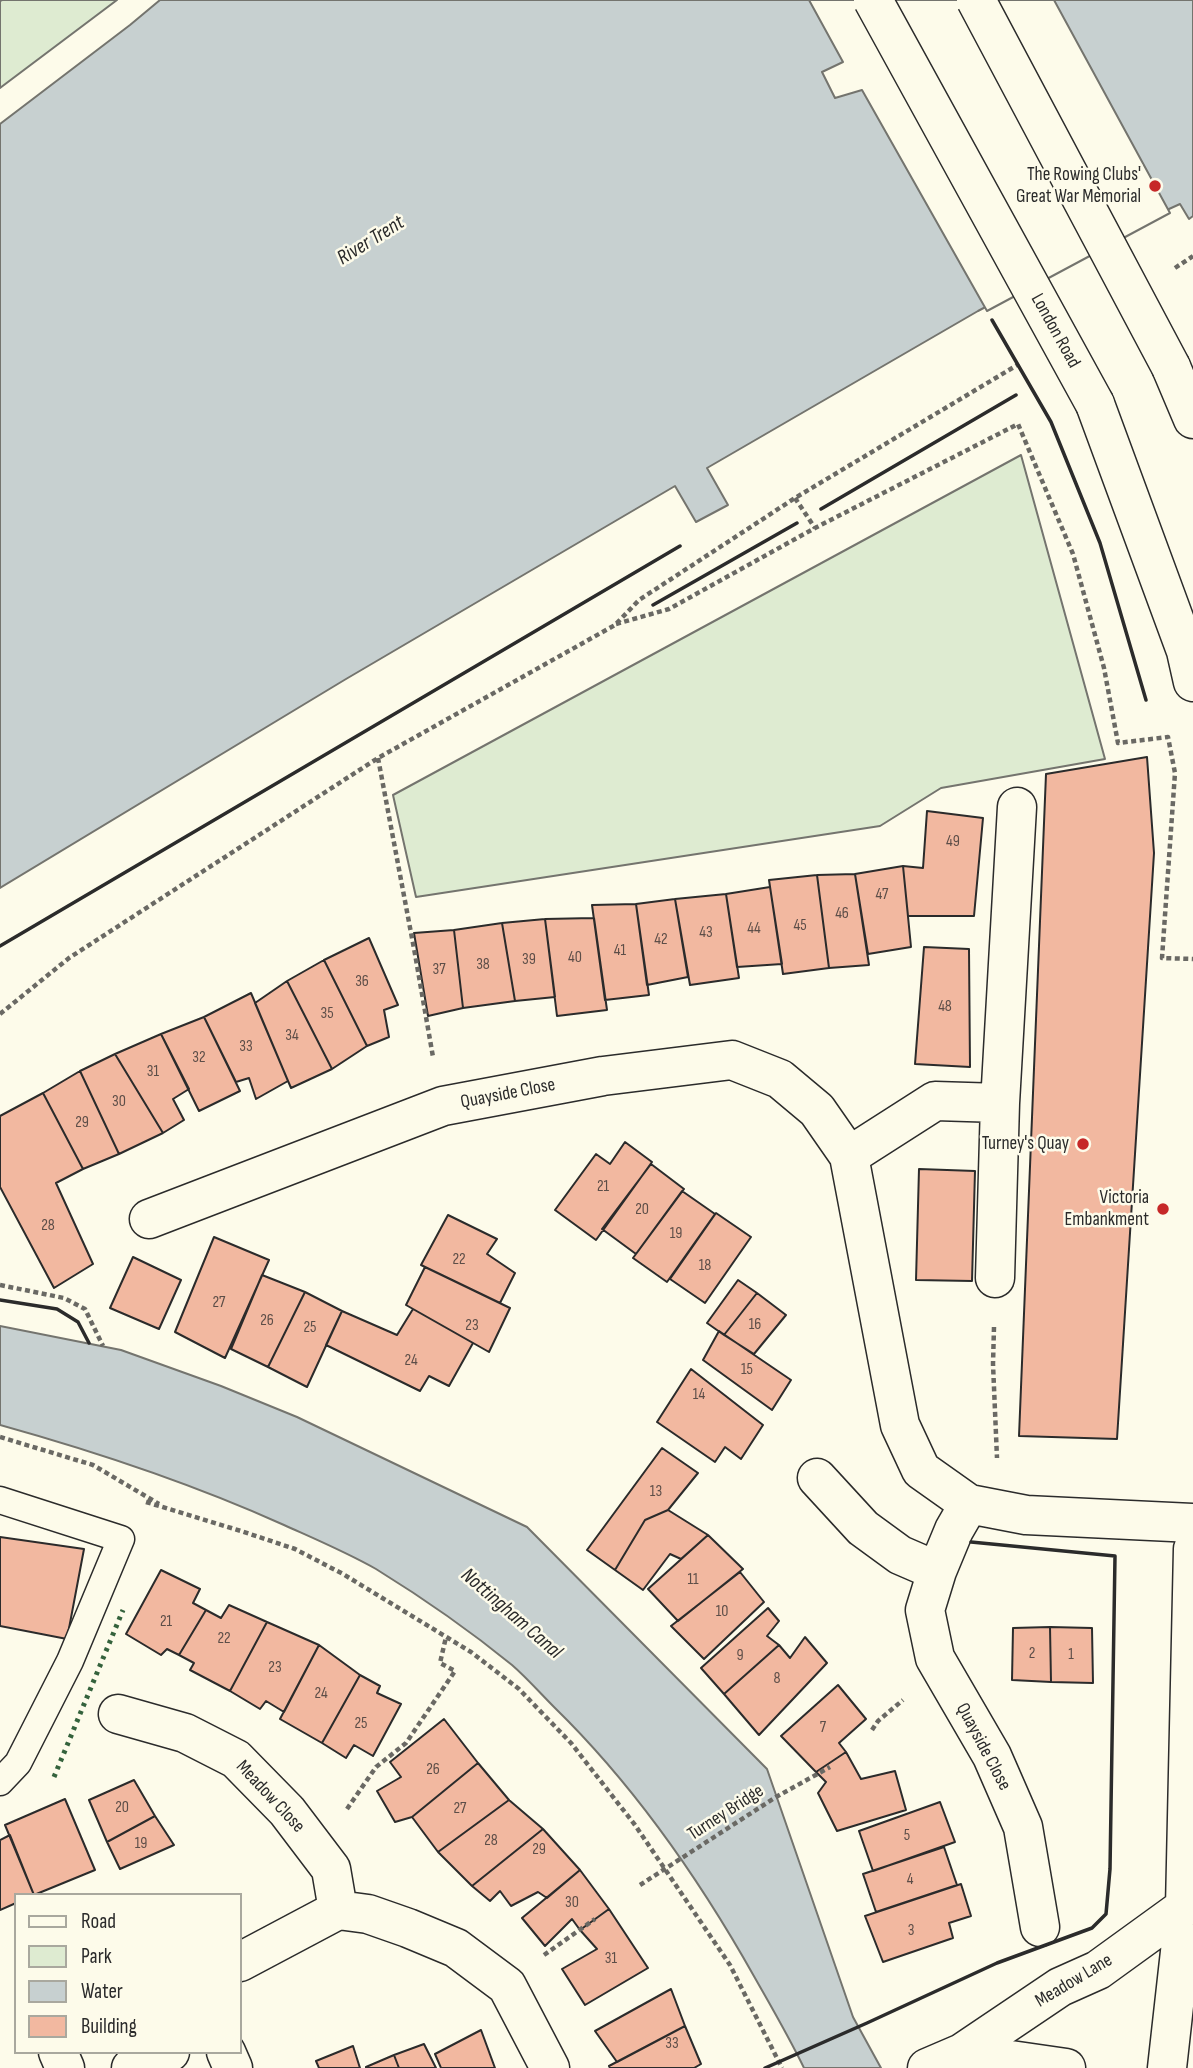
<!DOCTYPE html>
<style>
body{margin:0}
#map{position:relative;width:1193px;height:2068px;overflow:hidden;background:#fdfbea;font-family:"Sofia Sans Condensed",sans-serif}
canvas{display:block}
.legend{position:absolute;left:14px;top:1893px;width:228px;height:161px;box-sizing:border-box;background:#fdfbea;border:2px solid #a9a89e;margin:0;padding:9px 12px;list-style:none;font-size:21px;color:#2b2b2b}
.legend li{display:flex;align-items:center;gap:14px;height:35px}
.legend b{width:35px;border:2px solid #a9a89e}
</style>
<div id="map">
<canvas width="1193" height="2068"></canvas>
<ul class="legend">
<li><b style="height:9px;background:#fdfbea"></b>Road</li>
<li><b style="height:19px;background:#deebd1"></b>Park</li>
<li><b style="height:19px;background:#c7d0d0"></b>Water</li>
<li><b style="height:19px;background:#f2b8a0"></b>Building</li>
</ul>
</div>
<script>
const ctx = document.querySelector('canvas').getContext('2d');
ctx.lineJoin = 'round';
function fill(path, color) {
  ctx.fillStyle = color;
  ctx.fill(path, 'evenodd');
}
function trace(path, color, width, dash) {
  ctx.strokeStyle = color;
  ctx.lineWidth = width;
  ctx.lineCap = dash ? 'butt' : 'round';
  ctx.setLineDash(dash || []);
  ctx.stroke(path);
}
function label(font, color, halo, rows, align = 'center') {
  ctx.font = font + ' "Sofia Sans Condensed",sans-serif';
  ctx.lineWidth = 5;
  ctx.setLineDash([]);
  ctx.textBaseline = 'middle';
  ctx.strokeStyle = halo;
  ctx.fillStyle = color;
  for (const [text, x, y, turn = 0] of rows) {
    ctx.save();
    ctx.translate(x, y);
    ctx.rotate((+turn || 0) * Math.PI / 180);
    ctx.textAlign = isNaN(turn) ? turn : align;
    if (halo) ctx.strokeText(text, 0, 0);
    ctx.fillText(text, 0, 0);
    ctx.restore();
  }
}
const green = new Path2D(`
 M2,0H117L0,88V1Z
 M1021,455L1105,759L941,788L880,826L416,897L393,795Z`);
fill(green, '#deebd1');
trace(green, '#74746e', 2);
const water = new Path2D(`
 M160,0H1193V216L1189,219L1180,204L1169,209L978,311L707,468L728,505L696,522L675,486L346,679L0,888V124L130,25Z
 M0,1326L121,1350L221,1386L297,1417L527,1527L767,1769L853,2017L881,2068H804C789,2037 772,2008 755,1978C700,1880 635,1786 554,1707C540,1693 527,1678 512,1665C469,1630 423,1598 376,1569C346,1552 315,1539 284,1525C193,1484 97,1452 0,1425Z`);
fill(water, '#c7d0d0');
trace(water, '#74746e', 2);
const pier = new Path2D(`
 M809,0H1054L1170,213L987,311L862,90L835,98L822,72L843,62Z`);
fill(pier, '#fdfbea');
trace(pier, '#74746e', 2);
const building = new Path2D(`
 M1147,757L1154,853L1117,1439L1019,1436L1046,774Z
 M927,811L983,818L974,916H908L903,866L923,868Z
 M903,866L911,947L868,954L855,874Z
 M855,874L869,965L829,968L817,875Z
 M817,875L829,968L783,974L769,880Z
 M770,887L782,964L737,967L726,894Z
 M726,894L739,978L690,985L675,899Z
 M675,899L688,977L647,985L636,904Z
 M636,904L649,995L605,1000L592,905Z
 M594,918L607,1010L557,1016L545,919Z
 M545,919L555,997L515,1001L502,923Z
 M502,923L515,1001L463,1008L454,930Z
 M454,930L463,1008L428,1016L414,933Z
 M369,938L398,1005L384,1010L389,1037L367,1046L324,960Z
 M924,947L969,949L970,1067L915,1064Z
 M324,960L367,1046L332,1069L287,981Z
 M287,981L332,1069L291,1088L255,1003Z
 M251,993L288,1081L256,1099L249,1078L236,1082L204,1017Z
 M204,1017L240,1091L199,1111L161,1034Z
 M161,1034L189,1089L173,1099L184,1120L163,1133L115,1054Z
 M115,1054L163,1133L119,1154L80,1071Z
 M80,1071L119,1154L83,1169L43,1093Z
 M43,1093L83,1169L56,1183L93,1264L54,1288L0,1187V1116Z
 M625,1142L652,1162L596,1240L555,1210L596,1154L610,1164Z
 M651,1164L684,1189L636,1254L602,1229Z
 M919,1169L975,1171L972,1281L916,1280Z
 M682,1191L715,1214L667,1282L633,1258Z
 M716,1213L751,1237L705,1303L670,1279Z
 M448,1215L497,1239L487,1254L515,1273L500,1303L421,1265Z
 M214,1237L269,1260L225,1358L175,1332Z
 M133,1257L181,1280L159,1329L110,1308Z
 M425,1267L510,1308L489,1352L406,1305Z
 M262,1275L305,1292L268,1367L231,1349Z
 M738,1280L757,1293L724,1335L707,1323Z
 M305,1292L342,1311L307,1387L268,1367Z
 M757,1293L786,1315L754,1354L724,1335Z
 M413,1309L473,1343L449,1386L429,1376L420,1391L326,1345L342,1311L397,1335Z
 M719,1331L791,1380L772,1410L703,1360Z
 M691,1369L763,1425L741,1459L725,1447L715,1462L657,1422Z
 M662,1448L698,1473L668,1510L645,1520L615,1570L587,1550Z
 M668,1510L708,1535L681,1559L670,1554L643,1590L615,1570L645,1520Z
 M708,1535L743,1569L678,1621L648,1589Z
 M0,1537L84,1549L67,1639L0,1626Z
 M161,1570L200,1589L193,1603L206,1610L179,1655L167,1649L161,1655L126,1634Z
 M740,1572L764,1602L704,1659L671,1626Z
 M229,1605L267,1622L230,1691L190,1670L194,1663L179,1655L206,1610L221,1618Z
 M768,1608L779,1621L767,1636L779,1645L724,1694L701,1668Z
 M267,1622L319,1645L284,1712L266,1701L260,1709L230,1691Z
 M1050,1627L1092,1628L1093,1683L1051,1682Z
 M1050,1627L1051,1682L1012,1680L1013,1628Z
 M805,1637L827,1663L759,1735L724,1694L779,1645L790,1658Z
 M319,1645L360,1675L322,1743L280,1719Z
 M360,1675L380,1686L377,1693L401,1704L373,1756L354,1745L346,1758L322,1743Z
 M838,1685L866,1719L839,1743L846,1752L816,1772L781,1736Z
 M444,1719L478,1763L412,1817L395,1822L377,1791L401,1777L390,1762Z
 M846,1752L861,1779L895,1771L906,1810L837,1831L818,1793L826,1782L816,1772Z
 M478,1763L509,1800L438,1852L412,1817Z
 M134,1780L155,1816L107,1842L89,1800Z
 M65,1799L95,1870L34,1895L5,1825Z
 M509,1800L543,1829L472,1886L438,1852Z
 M940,1802L955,1842L873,1871L859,1831Z
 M155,1816L174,1845L120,1869L107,1842Z
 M543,1829L580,1870L547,1898L538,1892L511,1906L500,1891L490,1901L472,1886Z
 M10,1835L34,1895H16V1903L0,1910V1840Z
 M944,1847L957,1885L876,1912L863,1874Z
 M580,1870L609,1909L580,1930L572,1919L545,1946L522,1918Z
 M961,1884L971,1916L949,1923L953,1938L883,1962L865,1916Z
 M609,1909L648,1968L585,2005L562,1969L597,1949L580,1930Z
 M671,1989L685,2026L617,2062L595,2031Z
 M685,2026L701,2064L694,2068H610L609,2066Z
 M481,2030L495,2068H441L435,2054Z
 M424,2044L436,2068H399L394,2055Z
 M353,2046L360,2068H319L316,2061Z
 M394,2055L399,2068H366V2067Z`);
fill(building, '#f2b8a0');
trace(building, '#2b2b2b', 2);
const lane = new Path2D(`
 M0,1500L121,1539L70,1661L18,1763L0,1782`);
const street = new Path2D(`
 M1000,1103L1017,807
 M849,1156L935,1101L1000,1103L995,1278
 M149,1219L443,1106L603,1076L732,1060L780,1079L817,1110L849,1156L900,1425L921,1470L969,1504L1026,1515L1193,1523
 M817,1478L863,1528L900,1555L937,1571
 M969,1504L954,1530L937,1571L925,1610L935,1658L992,1756L1023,1827L1040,1927
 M118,1714L185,1733L236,1759L287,1811L331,1869L338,1910
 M240,1962L338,1910L368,1914L408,1928L456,1948L507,1986L550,2068
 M58,2052L65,2068
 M226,2052L233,2068
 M131,2068L170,2052`);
const primary = new Path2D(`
 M1171,367L1193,419
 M1095,404L1186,651L1193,682
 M962,2053L1066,2068
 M927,2068L962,2053L1060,1987L1098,1970L1185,1907
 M1167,2068L1185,1907L1193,1549`);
trace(lane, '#2b2b2b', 29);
trace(street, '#2b2b2b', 41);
trace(primary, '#2b2b2b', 41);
trace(new Path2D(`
 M1175,268L1193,256
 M795,498L815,528
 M616,624L669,609L815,528L1018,424L1073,554L1104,668L1118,743L1168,737L1175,773L1162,958L1193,959
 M378,758L415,954L433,1057
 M0,1014L69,958L378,758L615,625L639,600L795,498L1019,364
 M0,1285L64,1298L85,1309L103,1346
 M994,1327L993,1364L997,1458
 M0,1437L93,1465L159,1504
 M146,1502L241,1531L295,1549L343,1574L471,1652L519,1689L571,1743L635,1825L730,1965L782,2068
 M872,1730L878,1721L903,1700
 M347,1809L376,1767L406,1743L455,1671L440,1663L446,1637
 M544,1955L595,1919`), '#6a6964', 4.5, [5, 3.5]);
trace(lane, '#fdfbea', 26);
trace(street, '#fdfbea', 38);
trace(primary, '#fdfbea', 38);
const primaryBridge = new Path2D(`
 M873,0L1095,404
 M976,0L1171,367`);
trace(primaryBridge, '#2b2b2b', 41, []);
trace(new Path2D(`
 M640,1885L776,1797L830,1767`), '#6a6964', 4.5, [5, 3.5]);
trace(primaryBridge, '#fdfbea', 38);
trace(new Path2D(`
 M54,1777L123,1610`), '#34623c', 5, [3.5, 5]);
trace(new Path2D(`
 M992,320L1051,422L1100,543L1146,700
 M821,509L1016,395
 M653,605L797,523
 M0,946L680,546
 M0,1300L57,1309L78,1322L89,1343
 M765,2068L867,2023L997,1963L1092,1928L1106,1914L1110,1869L1115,1556L971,1542`), '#2b2b2b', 3.5);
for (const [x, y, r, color] of [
 [1155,186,7,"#c62828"],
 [1083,1144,7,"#c62828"],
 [1163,1209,7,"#c62828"]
]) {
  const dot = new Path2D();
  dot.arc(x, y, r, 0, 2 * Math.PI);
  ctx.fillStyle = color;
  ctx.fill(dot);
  trace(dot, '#fdfbea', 2.5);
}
label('16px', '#5d4e48', null, [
 ["49",953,842],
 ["47",882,895],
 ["46",842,914],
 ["45",800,926],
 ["44",754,929],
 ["43",706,933],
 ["42",661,940],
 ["41",620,951],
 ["40",575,958],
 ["39",529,960],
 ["38",483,965],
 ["37",439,970],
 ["36",362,982],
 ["48",945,1007],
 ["35",327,1014],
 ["34",292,1036],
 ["33",246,1047],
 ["32",199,1058],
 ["31",153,1072],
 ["30",119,1102],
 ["29",82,1123],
 ["21",603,1187],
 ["20",642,1210],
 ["28",48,1226],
 ["19",676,1234],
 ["22",459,1260],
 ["18",705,1266],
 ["27",219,1303],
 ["26",267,1321],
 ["16",755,1325],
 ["23",472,1326],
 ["25",310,1328],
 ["24",411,1361],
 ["15",747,1370],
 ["14",699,1395],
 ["13",656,1492],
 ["11",693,1580],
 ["10",722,1612],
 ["21",166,1622],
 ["22",224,1639],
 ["2",1032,1654],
 ["1",1071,1655],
 ["9",740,1656],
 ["23",275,1668],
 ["8",777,1679],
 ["24",321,1694],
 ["25",361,1724],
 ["7",823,1728],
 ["26",433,1770],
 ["20",122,1808],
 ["27",460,1809],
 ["5",907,1836],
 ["28",491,1841],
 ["19",141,1844],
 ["29",539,1850],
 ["4",910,1880],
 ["30",572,1903],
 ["3",911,1931],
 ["31",611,1959],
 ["33",672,2044]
]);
label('19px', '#2b2b2b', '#fdfbea', [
 ["The Rowing Clubs'",1141,175],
 ["Great War Memorial",1141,197],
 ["Turney's Quay",1069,1144],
 ["Victoria",1149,1198],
 ["Embankment",1149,1220]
], 'right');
label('19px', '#2b2b2b', '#fdfbea', [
 ["London Road",1055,331,61],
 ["Quayside Close",508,1094,-11],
 ["Quayside Close",983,1747,62],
 ["Meadow Close",270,1797,47],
 ["Turney Bridge",726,1813,-33],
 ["Meadow Lane",1074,1981,-31]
]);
label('italic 21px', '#2b2b2b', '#fdfbea', [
 ["River Trent",371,241,-32],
 ["Nottingham Canal",511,1614,41]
]);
</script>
